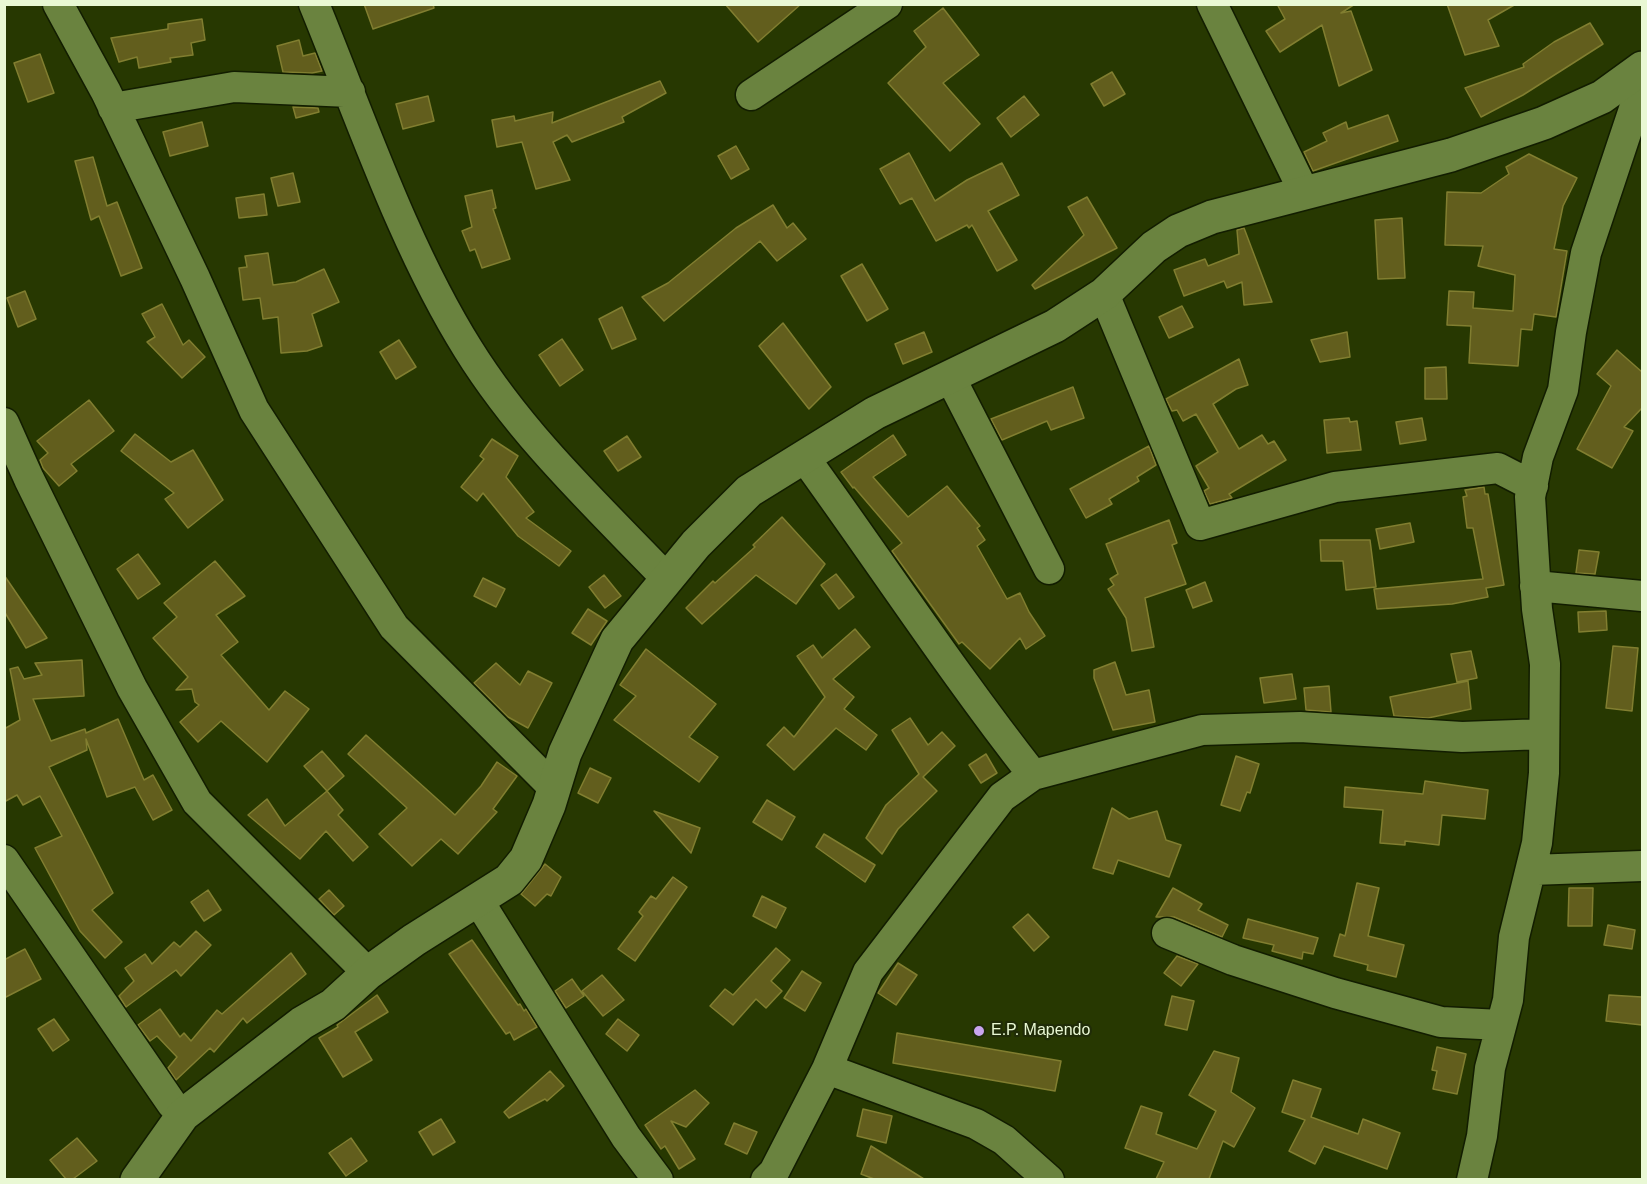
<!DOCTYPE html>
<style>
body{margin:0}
#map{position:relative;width:1647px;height:1184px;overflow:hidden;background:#273801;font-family:Helvetica,sans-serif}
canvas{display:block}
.frame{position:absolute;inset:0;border:6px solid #e9f8d4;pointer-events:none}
</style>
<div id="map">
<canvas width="1647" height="1184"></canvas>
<div class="frame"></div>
</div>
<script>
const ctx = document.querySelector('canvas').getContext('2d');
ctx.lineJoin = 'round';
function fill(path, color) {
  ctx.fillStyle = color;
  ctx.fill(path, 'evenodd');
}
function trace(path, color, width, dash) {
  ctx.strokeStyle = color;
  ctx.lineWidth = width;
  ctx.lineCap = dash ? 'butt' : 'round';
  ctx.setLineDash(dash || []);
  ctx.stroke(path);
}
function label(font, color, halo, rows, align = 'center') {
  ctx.font = font + ' Helvetica,sans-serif';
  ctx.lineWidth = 4.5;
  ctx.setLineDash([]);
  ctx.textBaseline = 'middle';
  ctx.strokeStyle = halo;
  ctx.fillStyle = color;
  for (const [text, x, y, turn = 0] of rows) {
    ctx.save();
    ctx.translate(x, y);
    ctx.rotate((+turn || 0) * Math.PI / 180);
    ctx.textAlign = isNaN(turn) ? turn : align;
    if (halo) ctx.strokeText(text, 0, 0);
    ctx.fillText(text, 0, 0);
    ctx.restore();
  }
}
const building = new Path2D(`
 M364,4H433L434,8L373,29Z
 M725,4H801L758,42Z
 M1277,4H1355L1341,13L1351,11L1372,70L1339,86L1322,25L1280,52L1266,31L1285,19Z
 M1447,4H1516L1488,20L1499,46L1465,55Z
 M943,8L979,55L943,83L980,124L950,151L888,83L926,47L914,31Z
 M202,19L205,40L191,43L193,55L170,58L171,62L139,68L137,57L119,62L111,38L168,29V24Z
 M1590,23L1603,44L1523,95L1481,117L1465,88L1524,67L1523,64L1554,42Z
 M299,40L303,56L315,53L322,71L312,73L283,72L277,46Z
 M40,54L54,93L28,102L14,63Z
 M1112,72L1125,94L1104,106L1091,84Z
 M660,81L666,93L622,117L624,122L572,142L567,135L553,142L570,180L536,189L522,142L497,147L492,120L514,116L515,121L553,112L552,123Z
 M428,96L434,121L403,129L396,104Z
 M1024,96L1039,115L1011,137L997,118Z
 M293,107L318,108L319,112L296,118Z
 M1388,115L1398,141L1313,171L1304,152L1327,141L1323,133L1346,122L1348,129Z
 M202,122L208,146L170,156L163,132Z
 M736,146L749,169L731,179L718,156Z
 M909,153L935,201L967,180L1002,163L1019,195L988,211L1017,260L997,271L972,225L969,228L967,225L936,241L912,198L900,204L880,169Z
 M1529,154L1577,178L1563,206L1554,249L1567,251L1556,317L1534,314L1532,330L1521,329L1518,366L1469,363L1471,326L1447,325L1449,291L1474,292L1473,308L1513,311L1515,275L1478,266L1483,246L1445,245L1447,192L1481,193L1509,174L1506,167Z
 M93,157L107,206L117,202L142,268L121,276L99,216L91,220L75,161Z
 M293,173L300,202L278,206L271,178Z
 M492,190L496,208L493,209L510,259L482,268L475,249L470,251L462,231L472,227L465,196Z
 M264,194L267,215L239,218L236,198Z
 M1087,197L1117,248L1035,289L1032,285L1084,235L1068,207Z
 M773,205L787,228L793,223L806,239L777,261L760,241L664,321L642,297L668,283L736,228Z
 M1402,218L1405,278L1378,279L1375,220Z
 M1244,228L1272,302L1244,305L1242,282L1227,288L1224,281L1184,296L1174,270L1205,259L1208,266L1239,254L1237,230Z
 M268,253L273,285L296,282L324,269L339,302L312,314L322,346L307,351L281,353L278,317L263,319L260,298L243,300L239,268L247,267L245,256Z
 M862,264L888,309L867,321L841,276Z
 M25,291L36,319L18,327L7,298Z
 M162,304L183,345L189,340L205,357L182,378L147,342L155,337L142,314Z
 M1182,306L1193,327L1169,338L1159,317Z
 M622,307L636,339L612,349L599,319Z
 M783,323L831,387L809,409L759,346Z
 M924,332L932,352L903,364L895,344Z
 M1347,332L1350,357L1320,362L1311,340Z
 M562,339L583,370L560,386L539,355Z
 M399,340L416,367L396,379L380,352Z
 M1617,350L1642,372V408L1624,427L1633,431L1612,468L1577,449L1611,386L1597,374Z
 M1239,359L1248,385L1236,389L1213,404L1239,449L1262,435L1268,444L1274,441L1286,460L1229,494L1232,498L1210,504L1204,491L1209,488L1196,466L1218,452L1196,414L1183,421L1177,410L1172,411L1166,399Z
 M1446,367L1447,399H1425V368Z
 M1073,387L1084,418L1051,430L1047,421L1002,440L991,419Z
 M89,400L114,431L71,464L77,471L59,486L43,468L40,460L48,453L37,441Z
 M1349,418L1350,422L1357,421L1361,450L1327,453L1324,420Z
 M1422,418L1426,440L1400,444L1396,422Z
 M135,434L171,462L193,450L223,500L188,528L165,499L174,493L121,451Z
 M893,435L906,455L873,477L908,517L947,486L980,526L977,528L985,540L977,546L1007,599L1020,593L1029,612L1045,636L1026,649L1020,638L990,669L962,642L959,644L892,551L902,543L854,487L853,488L841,472Z
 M627,436L641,457L618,471L604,451Z
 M492,439L518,456L506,477L534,512L526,518L571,551L559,566L518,536L483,493L477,501L461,487L484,459L480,456Z
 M1149,446L1156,465L1137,477L1139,481L1109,499L1112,504L1086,518L1070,489Z
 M1484,487L1485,494H1488L1504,585L1486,588L1488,597L1452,604L1377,609L1374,589L1483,579L1473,528H1467L1463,497L1467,496L1465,490Z
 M782,517L825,564L796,604L756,575L702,624L686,608L713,581L715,583L755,547L753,545Z
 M1169,520L1177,543L1172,545L1186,584L1145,598L1154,647L1132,651L1126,618L1108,589L1114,585L1110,579L1118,574L1106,544Z
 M1410,523L1414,542L1380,549L1376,529Z
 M1320,540H1370L1376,587L1346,590L1343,561H1321Z
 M1579,550L1599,552L1595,574L1576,573Z
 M138,554L160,584L138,599L117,569Z
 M215,561L245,596L216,615L238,642L221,655L269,710L285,691L309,709L267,762L221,721L198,742L180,722L199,705L195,702L192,689L176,690L188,677L153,638L177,617L164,603Z
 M836,574L854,597L839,609L821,585Z
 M4,575L47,638L26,648L4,611Z
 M604,575L621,596L605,608L589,587Z
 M483,578L505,589L496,607L474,596Z
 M1205,582L1212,601L1193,608L1186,590Z
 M588,609L607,621L591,645L572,633Z
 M1606,611L1607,630L1579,632L1578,612Z
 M855,629L870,647L833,679L854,697L844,709L877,735L866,750L836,728L794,770L767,745L784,727L794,737L825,697L797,656L813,645L822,658Z
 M1613,646L1638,648L1632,711L1606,708Z
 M646,649L716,704L689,737L718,757L699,782L614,720L636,696L620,685Z
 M1471,651L1477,678L1457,682L1451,654Z
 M82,660L84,696L33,699L51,741L85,729L86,733L118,719L144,780L153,775L172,810L153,820L135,787L107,797L86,739L87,750L49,767L113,893L92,910L122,942L105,958L80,931L35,848L62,836L40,796L23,805L17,795L4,802V729L20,720L10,669L18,667L24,679L42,675L35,663Z
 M1115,662L1126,695L1149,690L1155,722L1113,730L1094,678V670Z
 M496,663L520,685L528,671L552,683L528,728L508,717L474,683Z
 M1292,674L1296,699L1264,703L1260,678Z
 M1468,681L1471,709L1428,718L1394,716L1390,697Z
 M1329,686L1331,712L1306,710L1304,688Z
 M910,718L928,745L942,732L955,746L923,777L937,791L898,829L882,854L866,838L886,805L919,774L892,730Z
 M366,735L455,815L481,786L497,762L517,776L493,809L497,812L458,854L441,839L412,866L379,834L407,808L348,754Z
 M322,751L344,776L327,791L304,766Z
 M986,754L997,773L981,783L969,765Z
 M1236,756L1259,764L1250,793L1247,792L1240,811L1221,805Z
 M590,768L611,778L598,803L578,793Z
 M1425,781L1488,790L1485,819L1442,815L1439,845L1405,841V845L1380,843L1383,810L1344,807L1345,787L1423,794Z
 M327,791L343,810L338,815L368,847L353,861L326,831L300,859L248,815L267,799L285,826Z
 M767,800L795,817L782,840L753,822Z
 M1112,808L1129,819L1157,811L1166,840L1181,845L1169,877L1118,860L1113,874L1093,868Z
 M654,811L700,828L691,853Z
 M824,834L875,865L865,882L816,847Z
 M545,864L561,877L551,896L547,894L535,906L521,894Z
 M673,877L687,887L635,961L618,949L643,916L639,912L651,896L656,899Z
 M1357,883L1379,888L1368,936L1404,945L1396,977L1367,970L1368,965L1334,956L1340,934L1345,936Z
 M1173,888L1202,904L1198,910L1228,925L1222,937L1174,917H1156Z
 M1569,888H1593L1592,926H1568Z
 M208,890L221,910L204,921L191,902Z
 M329,890L344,906L334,915L319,899Z
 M762,896L786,908L776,928L753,916Z
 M1028,914L1049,937L1034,951L1013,927Z
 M1248,919L1318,938L1313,954L1303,952L1302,959L1272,951L1274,945L1243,938Z
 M1608,925L1635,930L1632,949L1604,945Z
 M196,931L211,945L181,976L176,970L126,1007L119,996L134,981L125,968L145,954L152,964L174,942L180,947Z
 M472,940L518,1005L520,1004L524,1011L526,1009L537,1027L514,1040L510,1032L506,1034L449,954Z
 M776,948L790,960L771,981L782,991L766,1008L756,999L733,1025L710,1006L725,989L733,995Z
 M25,949L41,979L4,998V960Z
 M291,953L306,974L247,1023L243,1018L214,1052L210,1048L176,1080L168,1068L177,1057L157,1036L150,1041L138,1025L160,1009L180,1037L184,1033L191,1041L217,1010L222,1014Z
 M1177,956L1198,964L1181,986L1164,973Z
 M898,963L917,975L896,1005L878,993Z
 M802,971L821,983L805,1011L784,998Z
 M602,975L624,1000L603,1016L582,991Z
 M572,979L584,996L566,1008L555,991Z
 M377,995L388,1012L355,1032L372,1060L343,1077L319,1038L338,1027L337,1025Z
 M1609,995L1642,997V1025L1606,1021Z
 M1172,996L1194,1001L1187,1030L1165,1025Z
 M54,1019L69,1040L53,1051L38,1029Z
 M618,1019L639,1035L627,1051L606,1034Z
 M897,1033L1061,1061L1055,1091L893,1063Z
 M1437,1047L1466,1054L1457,1094L1433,1089L1437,1071L1432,1070Z
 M1214,1051L1239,1058L1231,1092L1255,1108L1234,1147L1223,1141L1209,1179H1156L1164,1162L1125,1148L1141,1106L1162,1113L1156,1134L1197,1149L1216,1111L1189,1095Z
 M550,1071L564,1086L547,1101L545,1099L509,1118L504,1112Z
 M1293,1080L1321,1089L1311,1117L1358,1134L1363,1119L1400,1133L1387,1169L1324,1146L1315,1164L1289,1151L1305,1120L1282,1112Z
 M695,1090L709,1103L686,1127L671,1121L695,1159L679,1169L665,1146L661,1149L645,1125Z
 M863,1109L892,1116L886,1143L857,1136Z
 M441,1119L455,1142L433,1155L419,1132Z
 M734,1123L757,1132L747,1154L725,1144Z
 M77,1138L97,1161L73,1179H66L50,1160Z
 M351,1138L367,1161L346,1176L329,1153Z
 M871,1146L924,1179H874L861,1174Z`);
fill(building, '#625e1d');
trace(building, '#817e30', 1.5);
const minor = new Path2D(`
 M58,4L106,92L195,278L254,410L394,627L554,788
 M314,4C360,116 404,247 468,349C522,436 597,506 667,579
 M1212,4L1304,192
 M751,95L887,4
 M113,108L234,87L350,92
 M1104,294L1200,525L1335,487L1498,468L1533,486
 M950,377L1049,569
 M4,423L29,479L132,688L197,802L368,973
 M804,457C881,563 952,672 1033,775
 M1535,586L1642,596
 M4,860L172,1104L183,1115
 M1531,870L1642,866
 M478,900L626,1137L658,1180
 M1167,933L1233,960L1335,993L1441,1022L1501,1025
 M827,1069L976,1124L1004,1140L1049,1180
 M766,1180L774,1172L827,1069L868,972L1002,797L1033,775L1202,730L1300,727L1462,737L1544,734
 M1472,1180L1482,1136L1490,1068L1508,1000L1514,937L1537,843L1544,773L1545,664L1537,609L1530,497L1538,457L1563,390L1571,332L1586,253L1642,85`);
const tertiary = new Path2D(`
 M137,1180L183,1115L302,1023L333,1005L368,973L414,940L509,880L526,859L549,805L565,753L617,640L696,544L749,491L875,413L1055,326L1104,294L1154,247L1178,231L1212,217L1451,155L1544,123L1602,97L1642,68`);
trace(minor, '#121d00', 33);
trace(tertiary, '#121d00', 36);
trace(minor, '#6a833f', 30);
trace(tertiary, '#6a833f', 33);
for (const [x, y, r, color] of [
 [979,1031,6,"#c9a5ee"]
]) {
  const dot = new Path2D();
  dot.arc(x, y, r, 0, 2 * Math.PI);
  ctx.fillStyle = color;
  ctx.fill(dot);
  trace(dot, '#202c08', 2);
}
label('16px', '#e9f8d4', '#202c08', [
 ["E.P. Mapendo",991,1031]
], 'left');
</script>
